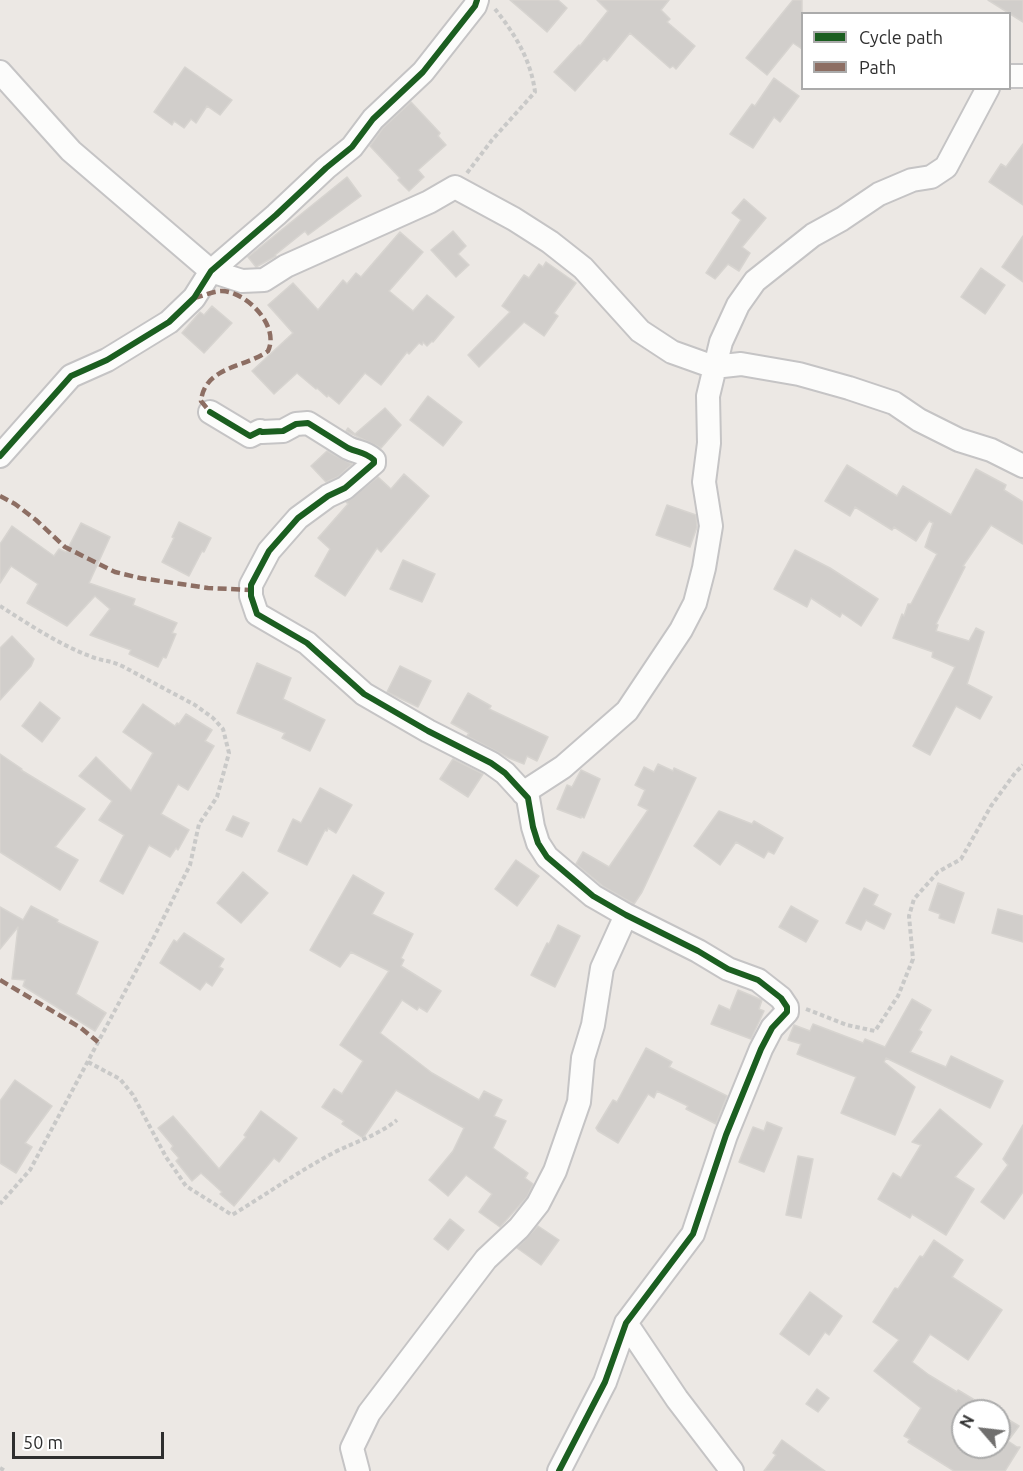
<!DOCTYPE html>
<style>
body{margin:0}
#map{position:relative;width:1023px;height:1471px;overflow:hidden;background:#ece8e4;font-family:Ubuntu,sans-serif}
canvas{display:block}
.legend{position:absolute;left:801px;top:12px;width:210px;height:78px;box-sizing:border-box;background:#fff;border:2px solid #ababab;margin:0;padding:8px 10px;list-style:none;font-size:18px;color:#2e2e2e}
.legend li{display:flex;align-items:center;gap:12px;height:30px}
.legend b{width:30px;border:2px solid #ababab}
.north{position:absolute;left:951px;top:1399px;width:60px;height:60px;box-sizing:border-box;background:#fff;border:2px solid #ababab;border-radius:50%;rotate:298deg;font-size:16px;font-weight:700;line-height:24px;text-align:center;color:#2e2e2e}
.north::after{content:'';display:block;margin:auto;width:21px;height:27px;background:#706f6e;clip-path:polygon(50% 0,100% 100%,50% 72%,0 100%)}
.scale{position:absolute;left:12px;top:1432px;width:152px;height:27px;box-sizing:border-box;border:3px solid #2e2e2e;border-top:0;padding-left:8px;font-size:18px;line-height:21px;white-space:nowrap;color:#2e2e2e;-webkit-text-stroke:4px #fff;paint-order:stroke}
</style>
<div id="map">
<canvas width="1023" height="1471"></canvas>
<ul class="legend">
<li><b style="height:8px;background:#1b5e20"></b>Cycle path</li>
<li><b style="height:8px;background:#8d6e63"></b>Path</li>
</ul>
<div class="north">N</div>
<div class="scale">50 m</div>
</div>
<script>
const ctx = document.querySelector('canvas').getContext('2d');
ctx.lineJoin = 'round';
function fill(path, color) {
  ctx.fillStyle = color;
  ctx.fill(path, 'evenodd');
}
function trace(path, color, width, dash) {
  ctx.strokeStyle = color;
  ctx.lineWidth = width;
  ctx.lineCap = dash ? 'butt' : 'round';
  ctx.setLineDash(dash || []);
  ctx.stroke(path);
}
const building = new Path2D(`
 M510,0H558L567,8L547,32Z
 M597,0H669L661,10L670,19L667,22L695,46L676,69L673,66L670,68L630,33L607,61L604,58L575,91L554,72L579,45L580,46L608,11Z
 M793,0H802V49L793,43L767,75L746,58Z
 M988,0H1023V22Z
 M185,67L232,100L220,115L207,106L196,123L191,119L184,128L174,121L172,125L154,112Z
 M774,78L799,96L780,122L774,117L753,148L730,134L752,104L755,106Z
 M411,102L440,133L438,136L446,145L418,170L424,177L409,191L398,180L400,178L370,146L383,128Z
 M1023,144V205L989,182L1001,164L1006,167Z
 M347,177L361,196L308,235L305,231L275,255L276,256L256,267L248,257Z
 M744,199L766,218L742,247L750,253L739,271L728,264L715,279L706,273L741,220L732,213Z
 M453,231L466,246L458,254L469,265L456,277L431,250Z
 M400,232L423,252L389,291L413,311L427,295L454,317L433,342L432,341L427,346L423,342L422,345L419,343L409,354L407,352L381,385L365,373L339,404L328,395L327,397L317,388L316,389L297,373L274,394L252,371L293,333L268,305L293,283L318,310L343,280L347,284L356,273L361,277Z
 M1023,236V282L1002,267Z
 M546,262L576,283L554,313L558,316L544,336L524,322L479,367L468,355L510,312L502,306L524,275L529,278L539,264L543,267Z
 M981,268L1005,285L985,314L961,297Z
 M212,306L232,323L204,353L182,333L200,312L204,315Z
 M428,396L462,422L443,446L410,420Z
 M385,408L401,425L381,448L346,431L348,428L355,434Z
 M327,451L352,464L338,477L326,482L311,466Z
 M847,465L897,496L903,486L951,515L976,469L1006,485L1004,490L1023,502V544L991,525L963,566L965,567L936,624L938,625L936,631L969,641L976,628L984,632L967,684L992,697L980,719L956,706L930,755L913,746L955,667L932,657L933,652L893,638L902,614L904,616L908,604H911L937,554L925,547L933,523L929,521L916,541L894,527L892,530L855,507L850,516L825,501Z
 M404,474L429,496L381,552L377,548L345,596L315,576L330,549L318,538L348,504L346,502L378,477L391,489Z
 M667,505L696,515L697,527L690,547L656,535Z
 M179,522L211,538L204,552L202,551L189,576L162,562L174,538L172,537Z
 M81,523L110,537L89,583L135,599L133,605L177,623L172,633L176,634L166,658L163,657L158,667L129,654L131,650L90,635L110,609L95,596L67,626L27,603L38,584L11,566L0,583V544L12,526L54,556L59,549L66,552Z
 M795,550L830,568L878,599L861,626L842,613L840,617L811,598L807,607L774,589Z
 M403,560L435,574L422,602L390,589Z
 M12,636L34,659L31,666L0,700V648Z
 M257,663L291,678L283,699L325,720L310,751L282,738L285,733L237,713Z
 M400,666L431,681L418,707L387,692Z
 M468,693L491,706L489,709L548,737L537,761L527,756L524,764L509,758L467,736L469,733L451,723Z
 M40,702L60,718L42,742L22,726Z
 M143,704L175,726L177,723L179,724L186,714L212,730L205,741L214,746L188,790L178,784L161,814L189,830L178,850L176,848L170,857L149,845L123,894L100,881L124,835L99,820L112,801L79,776L96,757L131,791L153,753L123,732Z
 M0,754L22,769L21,770L85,809L55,847L78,860L60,890L0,852Z
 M453,759L483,774L468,797L440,779Z
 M658,764L673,771L674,768L696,778L642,892L634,904L604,887L576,864L583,852L609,867L648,810L638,805L645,790L635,785L644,767L654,772Z
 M581,770L600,779L584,818L581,816V818L557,809L567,785L572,787Z
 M320,788L352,805L336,833L328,828L327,831L325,830L307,865L278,851L293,819L301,823Z
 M719,811L752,824L754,821L783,838L774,854L768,851L764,858L736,842L720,865L694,846Z
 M233,816L249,823L242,837L226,830Z
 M516,860L539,876L517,906L495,889Z
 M243,872L268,893L241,923L217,903Z
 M353,875L384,893L372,914L413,934L401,958L404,960L401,966L441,991L427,1012L419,1007L417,1010L402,1000L380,1033L432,1073L479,1100L484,1091L502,1100L494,1116L506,1121L493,1148L528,1173L525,1178L533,1184L527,1197L500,1227L479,1212L492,1194L466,1175L448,1196L429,1180L453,1151L464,1128L396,1090L363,1138L342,1124L344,1121L322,1107L334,1089L342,1094L363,1061L340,1045L389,971L351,952L340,967L310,950Z
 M938,883L964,893L954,923L939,918L940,914L929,910Z
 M864,888L878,895L873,905L891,914L884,929L866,920L861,930L846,923Z
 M31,906L58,920L57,922L98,942L76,994L106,1013L95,1031L23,986L25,980L12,979L18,927L0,949V907L23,920Z
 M791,906L818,921L806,942L779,927Z
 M998,909L1023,916V942L992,933Z
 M558,925L580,936L555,987L531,975L547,943L549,944Z
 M184,933L224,959L219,967L223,969L212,986L206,982L200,990L160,963L174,940L177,942Z
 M738,990L762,1000L759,1009L764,1011L751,1039L711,1024L719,1005L730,1010Z
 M912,999L931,1010L919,1030L922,1032L910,1052L946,1067L951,1056L1003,1081L990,1108L886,1058L884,1062L915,1087L895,1135L841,1113L856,1077L797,1054L801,1044L788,1040L794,1025L810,1031L813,1024L863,1043L865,1039L885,1047Z
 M646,1048L672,1062L669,1067L727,1096L716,1124L686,1109L688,1106L657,1091L654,1098L648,1094L618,1143L598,1131L596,1128L613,1100L617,1102Z
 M15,1080L52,1106L25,1143L32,1147L16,1173L0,1163V1101Z
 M940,1109L982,1144L955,1177L974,1189L946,1235L912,1214L910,1218L878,1199L893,1173L901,1178L921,1145L912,1142Z
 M261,1111L297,1138L279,1162L274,1158L234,1206L220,1194L222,1192L201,1173L192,1181L176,1161L179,1158L171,1149L173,1146L158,1128L173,1116L219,1169L246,1137L244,1135Z
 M767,1122L782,1128L764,1172L739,1162L753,1127L764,1131Z
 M1023,1125V1192L1004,1219L981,1202L1008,1165L1003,1159Z
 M798,1156L813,1159L801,1218L786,1215Z
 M450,1219L464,1230L448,1250L434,1239Z
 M538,1226L559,1240L541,1265L517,1248Z
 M934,1240L963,1260L952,1277L1002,1310L968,1360L930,1334L912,1362L929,1375L957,1392L958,1390L993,1411H963V1447H999V1414L1019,1426L1008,1441L1017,1447H1020L1005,1471H954L908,1442L910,1439L904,1436L921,1408L874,1371L899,1340L873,1322L895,1288L898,1289L920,1256L923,1257Z
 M810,1292L842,1316L829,1335L825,1332L809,1355L780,1334Z
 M817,1389L829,1398L818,1412L806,1404Z
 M782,1440L804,1456L825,1471H764L776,1455L773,1453Z`);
fill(building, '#d1cecb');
trace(building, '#d7d4d0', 1.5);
const minor = new Path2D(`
 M0,72L71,151L211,271L242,281L264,280L286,266L429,202L455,187L514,219L550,242L583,268L640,331L672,352L714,367L741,364L799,374L849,388L894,403L919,420L959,440L991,450L1023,466
 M1010,76H1023
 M210,412L250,436L260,431L262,432L283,431L296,424L308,423L348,448C358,453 364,451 374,460V463L345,488L328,496L298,518L269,551L251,585V596L257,614L307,643L364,694L428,731L491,763L505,773L528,798L533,827L538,843L547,857L593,896L626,915L698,951L728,969L758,980L781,998L787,1007V1012L772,1028L761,1049L726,1135L693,1234L626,1323L605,1382L559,1471
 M0,456L71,376L107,360L169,322L194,298L211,271L276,215L326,168L352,147L373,119L423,72L475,6L477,0
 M523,793L563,767L627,711L681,630L695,603L704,568L711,526L704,482L709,443L708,396L721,342L738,305L755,281L813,235L842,219L879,194L912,180L931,177L946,167L988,88
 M626,1323L677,1399L732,1471
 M358,1471L352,1448L369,1413L486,1259L519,1228L538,1204L555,1171L579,1102L583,1058L593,1025L602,968L626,915`);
trace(minor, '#c5c4c5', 26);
trace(new Path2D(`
 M467,173L492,140L535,92C531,60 515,34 495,9
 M0,606C30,625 61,646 95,658C104,661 112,661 122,666L195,705L213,718L223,729L229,753L217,797L199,824L190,865L154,937L30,1170L0,1204
 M806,1009L847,1025L875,1031L898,996L913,959L909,916L914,899L938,872L961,859L991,806L1015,773L1023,765
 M88,1062L120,1079L133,1095L166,1157L186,1186L232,1215C267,1194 299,1171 335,1152C359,1140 375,1137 397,1120
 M0,1468L5,1471`), '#c9c9c8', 4, [4.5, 3]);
trace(minor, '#fcfcfb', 22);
trace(new Path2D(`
 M194,298C203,296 213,291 222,291C247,292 280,326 268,351C245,368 205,366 201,401L210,412
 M0,496L15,504L36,520L65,547L115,572L140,578L208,588L251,590
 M0,980L81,1028L98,1042`), '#8d6e63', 4.5, [9, 4.5]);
trace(new Path2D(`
 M210,412L250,436L260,431L262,432L283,431L296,424L308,423L348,448C358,453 364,451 374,460V463L345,488L328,496L298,518L269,551L251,585V596L257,614L307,643L364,694L428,731L491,763L505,773L528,798L533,827L538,843L547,857L593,896L626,915L698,951L728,969L758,980L781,998L787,1007V1012L772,1028L761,1049L726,1135L693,1234L626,1323L605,1382L559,1471
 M0,456L71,376L107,360L169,322L194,298L211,271L276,215L326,168L352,147L373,119L423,72L475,6L477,0`), '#1b5e20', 6);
</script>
